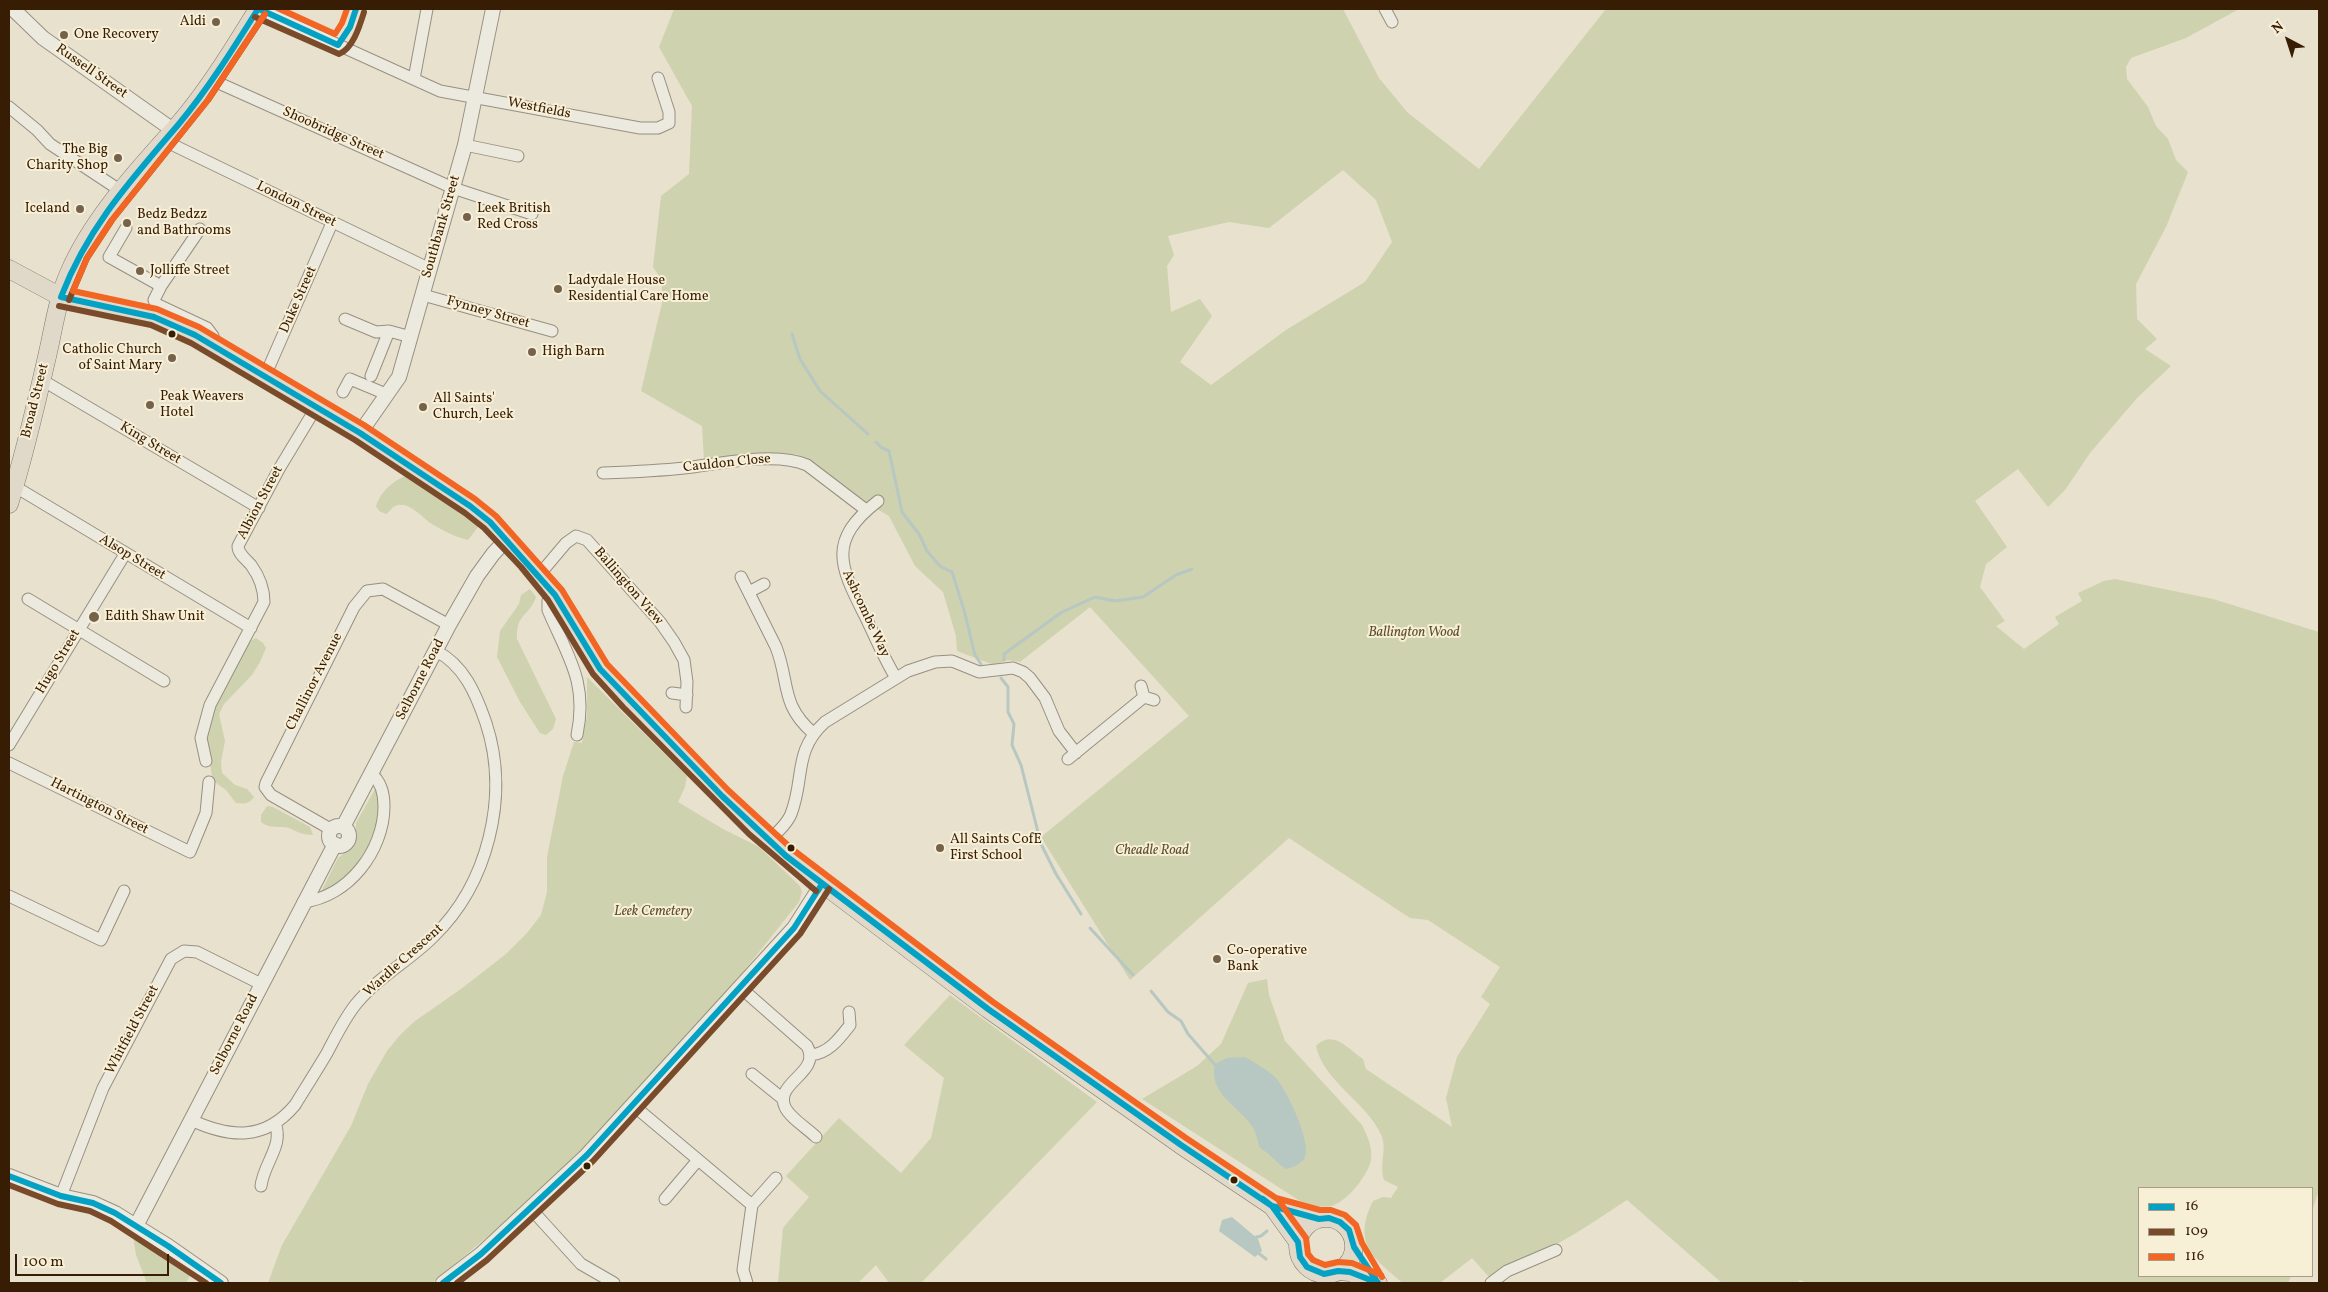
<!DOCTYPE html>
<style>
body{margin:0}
#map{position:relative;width:2328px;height:1292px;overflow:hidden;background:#e8e1cd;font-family:Vollkorn,serif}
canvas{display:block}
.frame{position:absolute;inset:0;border:10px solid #371d04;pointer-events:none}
.legend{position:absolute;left:2138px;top:1187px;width:175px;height:90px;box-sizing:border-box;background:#f8efd7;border:1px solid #ab9b83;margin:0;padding:6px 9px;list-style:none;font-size:15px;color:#371d04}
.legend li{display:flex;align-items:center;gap:10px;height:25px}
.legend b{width:25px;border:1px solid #ab9b83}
.north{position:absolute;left:2263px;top:15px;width:50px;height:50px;-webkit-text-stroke:4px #f8efd7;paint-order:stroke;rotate:320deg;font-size:14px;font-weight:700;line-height:20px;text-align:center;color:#371d04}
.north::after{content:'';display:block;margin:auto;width:18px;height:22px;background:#371d04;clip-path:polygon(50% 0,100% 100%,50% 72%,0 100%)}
.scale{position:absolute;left:15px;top:1254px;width:154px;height:22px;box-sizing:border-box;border:2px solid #371d04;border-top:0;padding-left:6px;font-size:15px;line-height:18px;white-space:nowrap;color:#371d04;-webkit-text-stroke:4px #f8efd7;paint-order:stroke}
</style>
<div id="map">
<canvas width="2328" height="1292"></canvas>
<div class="frame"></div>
<ul class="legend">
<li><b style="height:6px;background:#03a2c4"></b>16</li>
<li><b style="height:6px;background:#7a4b2a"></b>109</li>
<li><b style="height:6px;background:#f26522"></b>116</li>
</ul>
<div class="north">N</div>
<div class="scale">100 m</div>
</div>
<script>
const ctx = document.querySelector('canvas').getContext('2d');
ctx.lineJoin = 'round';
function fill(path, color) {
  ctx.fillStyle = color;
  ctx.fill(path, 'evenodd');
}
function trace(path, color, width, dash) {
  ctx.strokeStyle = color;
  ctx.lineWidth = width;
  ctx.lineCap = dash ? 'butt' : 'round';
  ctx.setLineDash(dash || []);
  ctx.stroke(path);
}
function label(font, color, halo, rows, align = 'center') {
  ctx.font = font + ' Vollkorn,serif';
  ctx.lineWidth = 4;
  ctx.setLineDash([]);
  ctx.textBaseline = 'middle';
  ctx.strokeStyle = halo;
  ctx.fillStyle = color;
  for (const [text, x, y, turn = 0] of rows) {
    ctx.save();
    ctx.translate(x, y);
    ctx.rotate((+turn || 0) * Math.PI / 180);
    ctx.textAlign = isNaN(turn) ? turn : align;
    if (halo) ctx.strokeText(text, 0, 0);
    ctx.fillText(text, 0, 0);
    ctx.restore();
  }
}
fill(new Path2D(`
 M674,9H1343L1379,78L1407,112L1479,169L1606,9H2239L2186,38L2131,58L2126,67L2127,79L2148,107L2156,126L2168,139L2176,160L2188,172L2166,227L2136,284L2137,319L2157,339L2145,349L2171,366L2137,398L2090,453L2065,490L2048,507L2018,469L1975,501L2007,547L1986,564L1980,587L2005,621L1996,626L2024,649L2059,624L2055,617L2082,601L2078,593L2104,581L2115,579L2213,599L2319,632V1189L2312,1212V1188H2139V1276H2291L2288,1283H1807L1800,1280L1797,1283H1722L1627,1200C1599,1218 1571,1238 1541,1252C1523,1261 1506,1267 1489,1277L1472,1258L1440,1283H1403C1373,1258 1352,1243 1373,1201L1383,1197L1391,1198L1398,1187L1384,1180C1379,1163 1387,1151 1382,1137C1368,1102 1324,1083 1316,1046C1333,1029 1347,1048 1363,1059L1366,1069L1452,1127L1446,1098L1457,1057L1490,1004L1481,997L1500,967L1428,920L1410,918L1289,838L1130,980L1041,837L1189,716L1090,607L1020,662L1008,660L994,665L957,651L956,636L943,592L915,566L889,516L867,503L808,460L796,454L765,453L704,460L702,426L641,391L662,303V280L653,267L661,196L689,174L692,106L659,47ZM1343,170L1376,200L1392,242L1365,282L1286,330L1211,385L1180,362L1212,316L1200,299L1171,312L1167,266L1174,255L1168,236L1229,222L1269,228Z
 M407,475L475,521L478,527L468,540C456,537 443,531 432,524C422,518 409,500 395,506C391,508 390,512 386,514L379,511L376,506C381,491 393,481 407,475Z
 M530,589L536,597C529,617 516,613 517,639L556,719L553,729L546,735L540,733L520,702L497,657L500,631L519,604L521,595Z
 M256,638L263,643L266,648L260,662L252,675L224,704L219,714L225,741L221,762L222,773L235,785L247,789L254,797C249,804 244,804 236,803L226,790L212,780C212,764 205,750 204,735C203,715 239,660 250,641Z
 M587,677L687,776L685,787L678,802L723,829L759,847L800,886L802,892L799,902L731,987L582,1150L529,1202L432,1283H268L282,1245L351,1126L368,1084L387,1051L400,1035L415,1021L461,989L506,954L527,933L541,915L547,892V857L563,776L574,742L582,743L587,715Z
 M375,789L378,790C381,821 371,862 344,881C336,886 327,890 320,894L338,858L351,848L356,841V823Z
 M267,806L273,807L310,827L313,835C302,835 298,832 289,828C280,825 271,830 261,822V815Z
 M1267,979L1269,995L1285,1041L1362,1125C1367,1135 1373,1148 1371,1160C1368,1175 1347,1202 1331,1206C1321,1208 1309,1204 1300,1201L1142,1099L1197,1066L1221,1044L1248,983Z
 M950,995L1097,1102L921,1283H889L876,1265L858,1283H778L783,1228L809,1197L786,1176L839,1118L901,1173L931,1138L944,1078L904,1045Z
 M133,1236L191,1274L186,1283H147L136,1255Z`), '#ced2ae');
fill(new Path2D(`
 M1245,1057C1255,1063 1266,1069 1274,1076C1286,1087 1312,1143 1305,1157C1302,1164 1293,1167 1286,1169C1276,1163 1271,1154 1260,1148C1257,1141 1257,1133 1252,1126C1238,1106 1208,1093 1215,1064L1227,1058Z
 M1232,1217L1258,1239L1262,1251L1255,1257L1219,1231L1222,1220Z`), '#b7c7c2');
trace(new Path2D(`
 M792,334L800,359L820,391L868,434
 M876,442L882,448L889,451L902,512L919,534L927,551L941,567L952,572L964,610L975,655L981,664
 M1004,660V654L1062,612L1095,597L1115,601L1143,597L1176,575L1192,569
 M1001,678L1008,687V712L1014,724L1012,745L1021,765L1041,844L1056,874L1081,914
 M1090,928L1133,975
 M1151,991L1168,1012L1181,1021L1188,1034L1217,1067
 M1253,1238L1261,1236L1267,1231
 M1257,1252L1266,1259`), '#b7c7c2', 3);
const minor = new Path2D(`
 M259,9L440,91L640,128H658L669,123V112L658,78
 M1385,9L1392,22
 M414,79L427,9
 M212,80L453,188L532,214
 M9,107L37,130L50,144L121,191
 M164,138L169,143L430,269
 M465,145L518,156
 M126,228L109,257L161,286
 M200,229L161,286L154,300L156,304L207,328L213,336L209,342
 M423,295L552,331
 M345,319L376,332L389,331L411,337
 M265,376L332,223
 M371,376L389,331
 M42,380L259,508
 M343,392L350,379L386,394
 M603,473C630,472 657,471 684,468C718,464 776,451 807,465L866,510
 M14,486L251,628
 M878,501C825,542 841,568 867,620C876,639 885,660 896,678
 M539,575L566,543L576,536L587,540L660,622L674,642L684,660L687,682L686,707
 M741,577L776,647C790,683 780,704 813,733
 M553,592L548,601V610C568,657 588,682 577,735
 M749,592L764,584
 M28,599L164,681
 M1141,686L1144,697L1154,700
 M672,693L687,695
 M9,745L125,554
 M1068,759L1144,697
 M206,761L201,738L210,705L264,602C264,589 259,576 251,565C246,559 238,554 238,546L279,469L317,406
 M9,763L190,852L206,813L209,782
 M332,830L271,795L265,787L266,783L354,607L367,591L383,589L449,625
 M769,840C777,833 787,824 791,814C805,778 793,751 825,722L908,671L935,662L952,661L979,672L1013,668L1023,672L1030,678L1045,698L1059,731L1076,753
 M9,896L101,940L124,891
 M303,902C348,897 384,851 384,806C384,794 382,783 372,774
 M741,988L807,1046C822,1073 774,1082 785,1107C790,1118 807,1128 816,1137
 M811,1055C829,1053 839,1039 850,1025L849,1012
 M752,1074L783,1099
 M634,1106L752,1205
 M191,1120C230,1138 265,1141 295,1105C306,1087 317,1070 327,1053C336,1036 344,1019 356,1004C378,977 409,961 433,937C488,884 510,796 486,723C476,694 464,665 436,651
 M261,1186C264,1162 284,1146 275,1123
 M61,1196L103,1088L171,959L184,951L197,952L261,984
 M665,1199L698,1160
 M531,1209L581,1264L614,1283
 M747,1283L743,1270L752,1205L776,1178
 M1491,1283L1507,1271L1556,1250`);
const tertiary = new Path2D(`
 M13,9L43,38L173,130
 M360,433L399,377L465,145L493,9
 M329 836a10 10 0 1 1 20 0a10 10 0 1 1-20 0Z
 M343,827L449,625L477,576L493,554L507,539
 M9,1176L61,1196L93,1203L115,1213L168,1246L221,1283
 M136,1226L335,844
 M443,1283L481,1254L587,1155L794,928L822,884`);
const trunk = new Path2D(`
 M9,269L61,297L154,317L195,335L360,433L470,506L490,522L539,575L555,595L600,669L722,796L786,856L988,1009L1181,1145L1272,1206L1319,1219
 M9,504C24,457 35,409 46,361C53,332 57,300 69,273C93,217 139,169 179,124C209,89 234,48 258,9
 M1272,1206L1298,1242
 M1298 1246a28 28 0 1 1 56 0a28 28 0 1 1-56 0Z
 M1338,1271L1350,1272L1378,1283`);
trace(minor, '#979082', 13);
trace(tertiary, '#979082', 16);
trace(trunk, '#7d7568', 19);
trace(minor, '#ece9df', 11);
trace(tertiary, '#ece9df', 14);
trace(trunk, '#e0d8c9', 18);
trace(new Path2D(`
 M259,9L338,45L350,27L356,9
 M61,297L154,317L195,335L360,433L470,506L490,522L555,595L600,669L722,796L786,856L988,1009L1181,1145L1272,1206L1298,1242L1300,1257L1307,1267L1324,1274L1338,1271L1350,1272L1378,1283
 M61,297C88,227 130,181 178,125C208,89 233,49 258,9
 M9,1176L61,1196L93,1203L115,1213L168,1246L221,1283
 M1263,1199L1272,1206L1319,1219L1329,1218L1340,1222L1349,1230L1354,1247L1378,1283
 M443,1283L481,1254L587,1155L794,928L822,884`), '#03a2c4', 6);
trace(new Path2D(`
 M255,17L339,54C353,49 360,25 364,12
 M69,300L87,258L112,220L208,100L265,14
 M59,306L151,325L191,343L355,440L465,513L484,528L521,567L548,600L593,674L623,707L749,834L816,891
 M9,1185L58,1204L90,1211L111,1221L206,1283
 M457,1283L487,1260L593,1161L800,934L829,889`), '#7a4b2a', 6);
trace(new Path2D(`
 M280,9L335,34L342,23L347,9
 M265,14L208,100L112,220L87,258L73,291L157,309L199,327L364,425L475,499L496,516L562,590L607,664L728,790L792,849L993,1002L1186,1138L1276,1198L1320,1210H1331L1345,1215L1356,1225L1362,1243L1382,1277
 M1279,1201L1306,1238L1308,1254L1313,1260L1325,1265L1338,1262L1352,1263L1381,1275`), '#f26522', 6);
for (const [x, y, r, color] of [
 [216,22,5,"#75624a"],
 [64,35,5,"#75624a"],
 [118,158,5,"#75624a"],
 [80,209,5,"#75624a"],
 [467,217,5,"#75624a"],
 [127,223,5,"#75624a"],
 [140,271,5,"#75624a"],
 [558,289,5,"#75624a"],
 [172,334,4.5,"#371d04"],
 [532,352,5,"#75624a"],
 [172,358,5,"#75624a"],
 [150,405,5,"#75624a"],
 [423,407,5,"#75624a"],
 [94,617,6,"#75624a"],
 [791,848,4.5,"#371d04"],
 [940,848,5,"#75624a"],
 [1217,959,5,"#75624a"],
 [587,1166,4.5,"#371d04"],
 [1234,1180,4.5,"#371d04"]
]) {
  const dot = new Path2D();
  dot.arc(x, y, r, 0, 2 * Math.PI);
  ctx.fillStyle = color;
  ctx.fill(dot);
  trace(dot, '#f8efd7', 2);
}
label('14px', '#371d04', '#f8efd7', [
 ["Aldi",206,22,"right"],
 ["One Recovery",74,35],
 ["The Big",108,150,"right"],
 ["Charity Shop",108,166,"right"],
 ["Iceland",70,209,"right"],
 ["Leek British",477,209],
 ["Red Cross",477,225],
 ["Bedz Bedzz",137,215],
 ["and Bathrooms",137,231],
 ["Jolliffe Street",150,271],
 ["Ladydale House",568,281],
 ["Residential Care Home",568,297],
 ["Catholic Church",162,350,"right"],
 ["of Saint Mary",162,366,"right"],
 ["High Barn",542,352],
 ["Peak Weavers",160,397],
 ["Hotel",160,413],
 ["All Saints'",433,399],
 ["Church, Leek",433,415],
 ["Edith Shaw Unit",105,617],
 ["All Saints CofE",950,840],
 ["First School",950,856],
 ["Co-operative",1227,951],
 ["Bank",1227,967]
], 'left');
label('14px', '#371d04', '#f8efd7', [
 ["Russell Street",91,72,35],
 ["Westfields",539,109,11],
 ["Shoobridge Street",333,134,24],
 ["London Street",296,205,26],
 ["Southbank Street",442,227,-74],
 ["Duke Street",299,300,-66],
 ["Fynney Street",488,313,16],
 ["Broad Street",36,401,-76],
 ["King Street",150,444,31],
 ["Cauldon Close",727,464,-6],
 ["Albion Street",261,503,-62],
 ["Alsop Street",132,558,31],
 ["Ballington View",628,587,49],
 ["Ashcombe Way",865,614,65],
 ["Hugo Street",59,662,-59],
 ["Selborne Road",421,680,-63],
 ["Challinor Avenue",315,682,-63],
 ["Hartington Street",99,807,27],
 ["Wardle Crescent",404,961,-42],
 ["Whitfield Street",133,1030,-62],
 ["Selborne Road",235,1035,-63]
]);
label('italic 14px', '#5e502f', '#f8efd7', [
 ["Ballington Wood",1414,633],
 ["Cheadle Road",1152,851],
 ["Leek Cemetery",653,912]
]);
</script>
